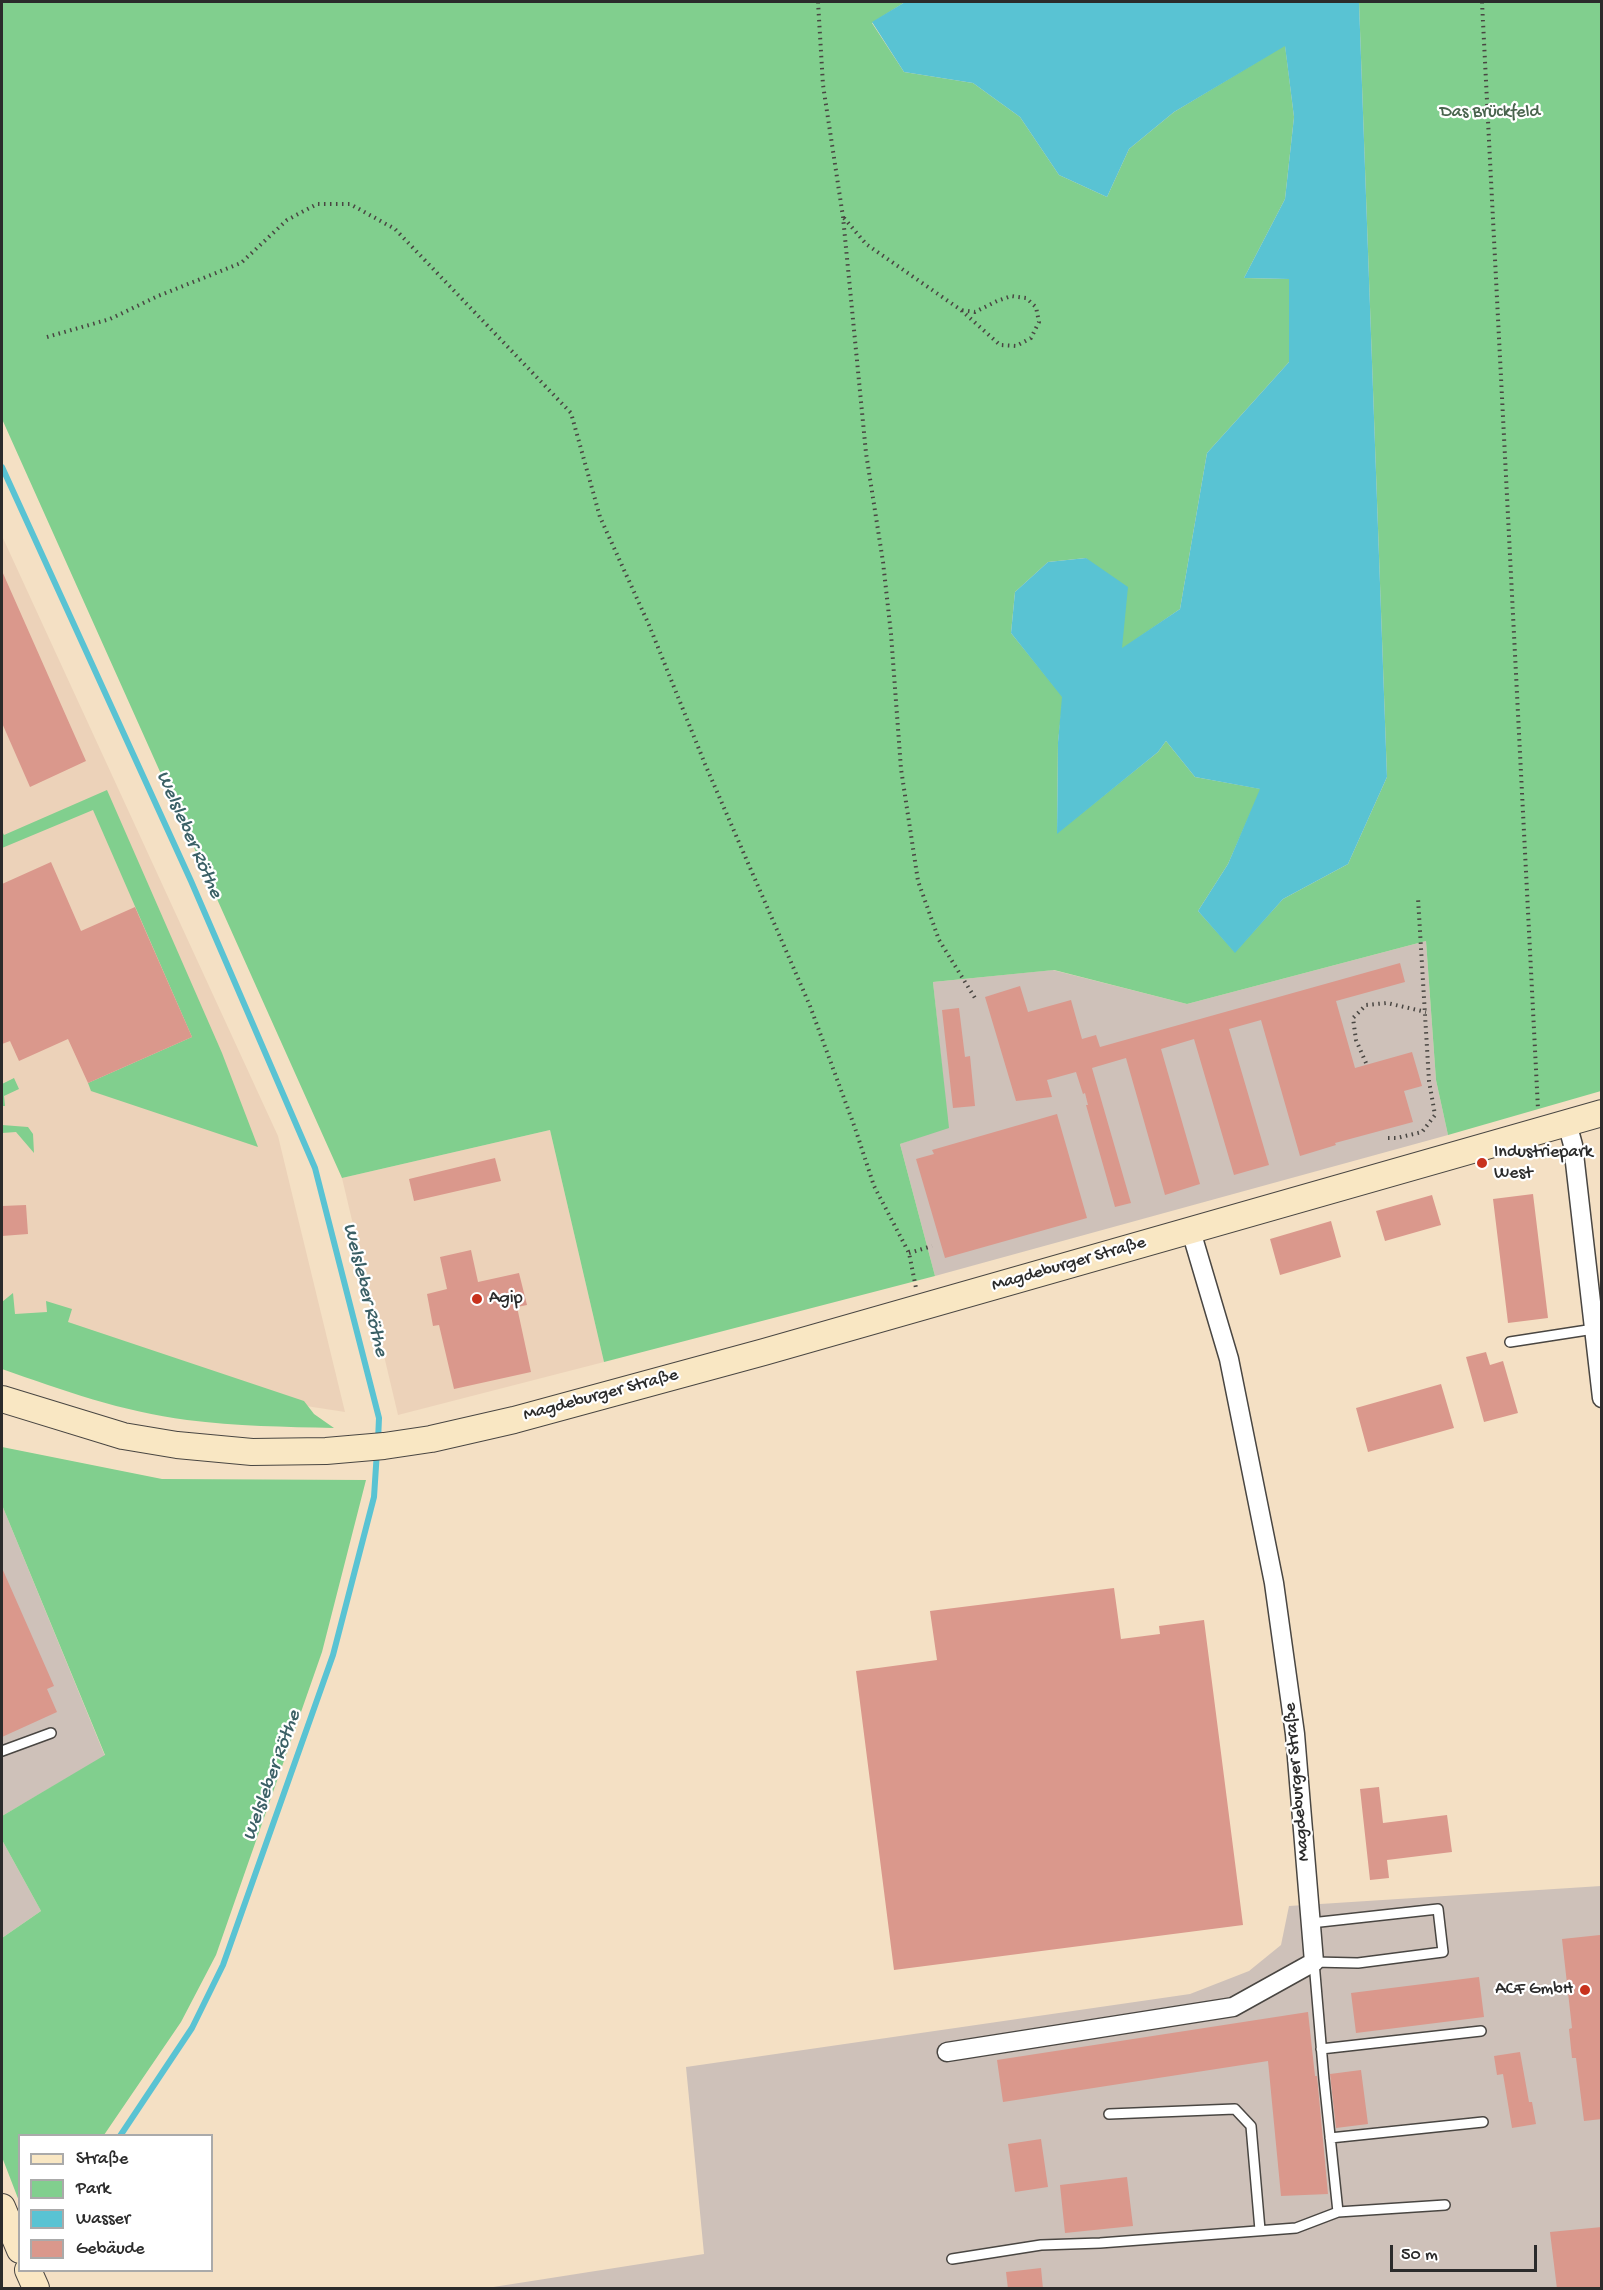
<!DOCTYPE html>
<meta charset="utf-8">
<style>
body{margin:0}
#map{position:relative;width:1603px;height:2290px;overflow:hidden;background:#f4e0c4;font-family:"Gochi Hand",sans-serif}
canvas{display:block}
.frame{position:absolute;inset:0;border:3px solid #2b2b2b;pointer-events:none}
.legend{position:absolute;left:18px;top:2134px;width:195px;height:138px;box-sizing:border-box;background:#fff;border:2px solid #aaa;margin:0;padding:8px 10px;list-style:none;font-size:18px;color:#2b2b2b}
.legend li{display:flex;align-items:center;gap:12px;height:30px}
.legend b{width:30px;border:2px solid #aaa}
.scale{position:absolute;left:1390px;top:2245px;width:147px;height:27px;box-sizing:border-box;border:3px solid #2b2b2b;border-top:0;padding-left:8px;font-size:18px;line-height:21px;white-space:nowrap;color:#2b2b2b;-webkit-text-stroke:4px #fff;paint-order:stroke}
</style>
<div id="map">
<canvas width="1603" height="2290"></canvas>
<div class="frame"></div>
<ul class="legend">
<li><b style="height:8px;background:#f9e7c3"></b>Straße</li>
<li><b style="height:16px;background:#81cf8e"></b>Park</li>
<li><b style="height:16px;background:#59c3d3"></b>Wasser</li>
<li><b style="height:16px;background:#da988c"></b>Gebäude</li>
</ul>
<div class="scale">50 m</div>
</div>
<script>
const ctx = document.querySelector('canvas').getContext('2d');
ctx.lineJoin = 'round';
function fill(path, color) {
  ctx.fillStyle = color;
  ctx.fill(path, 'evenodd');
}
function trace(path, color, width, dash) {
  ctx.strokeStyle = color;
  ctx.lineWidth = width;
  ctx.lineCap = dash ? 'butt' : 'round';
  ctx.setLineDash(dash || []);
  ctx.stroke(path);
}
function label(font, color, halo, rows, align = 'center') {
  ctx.font = font + ' "Gochi Hand",sans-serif';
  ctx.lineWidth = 4.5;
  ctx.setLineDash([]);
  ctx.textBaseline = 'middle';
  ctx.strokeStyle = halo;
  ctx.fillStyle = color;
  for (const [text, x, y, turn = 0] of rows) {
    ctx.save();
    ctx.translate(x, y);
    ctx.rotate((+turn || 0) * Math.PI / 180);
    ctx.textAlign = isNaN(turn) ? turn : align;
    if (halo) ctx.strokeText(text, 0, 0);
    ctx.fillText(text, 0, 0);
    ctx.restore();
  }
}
fill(new Path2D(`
 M2,536L278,1136L345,1412L7,1360L2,1361Z
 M550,1130L604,1362L398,1415L342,1178Z`), '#ecd2b9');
fill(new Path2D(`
 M1426,941L1436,1080L1448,1135L935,1276L900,1144L948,1127L933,982L1053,970L1187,1004Z
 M2,1505L105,1756L2,1816Z
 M2,1840L41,1911L2,1938Z
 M1601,1886V2288H487L704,2254L686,2067L1190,1994L1249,1971L1281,1945L1289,1906Z`), '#cec1b9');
fill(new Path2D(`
 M2,2H905L872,23L904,72L973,83L1020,117L1059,175L1107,197L1129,149L1174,112L1285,45L1294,117L1285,199L1244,278L1289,279V362L1207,453L1180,609L1122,649L1086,558L1048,562L1015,592L1011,633L1063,697L1058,742L1057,833L1158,752L1166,741L1195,777L1261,789L1228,864L1198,911L1235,952L1283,899L1348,864L1387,777L1359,2H1601V1091L1448,1135L1436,1080L1426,941L1187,1004L1054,970L933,982L949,1128L900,1144L935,1276L604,1362L550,1130L342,1178L2,419Z
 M107,790L222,1053L258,1147L91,1091L88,1083L192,1037L93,810L2,848V831L4,835Z
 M14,1078L19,1089L4,1096L5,1106H2V1084Z
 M2,1125L28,1127L33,1134L34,1153L16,1132L2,1133Z
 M13,1293L15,1314L47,1312L46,1301L72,1309L68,1322L304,1401L314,1414L334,1428C285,1427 236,1426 187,1420C123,1412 62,1390 2,1369V1302Z
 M2,1447L162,1479L366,1480L322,1652L216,1955L181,2022L104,2135L20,2136L19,2201L2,2157V1938L41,1911L2,1840V1816L105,1755L2,1505Z`), '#81cf8e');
fill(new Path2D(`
 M905,2H1359L1387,777L1348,864L1283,899L1235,953L1198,911L1228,864L1260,789L1195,777L1166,741L1158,752L1057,834L1058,742L1062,697L1011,633L1015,592L1048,562L1086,558L1128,587L1122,648L1180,609L1207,453L1289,362V279L1244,278L1285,199L1294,117L1285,46L1174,112L1129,149L1107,197L1059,175L1020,117L973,83L904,72L872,22Z`), '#59c3d3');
trace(new Path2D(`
 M2,467L191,881L315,1168L379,1418L378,1441
 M120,2136L192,2028L223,1965L333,1655L374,1497L377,1451`), '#59c3d3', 6);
fill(new Path2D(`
 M2,571L86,761L30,787L2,723Z
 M51,862L81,931L135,907L192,1037L88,1083L68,1039L19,1061L10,1041L2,1044V884Z
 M1400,963L1405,982L1336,1001L1355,1068L1412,1052L1422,1086L1404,1091L1413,1122L1335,1143L1336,1145L1300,1156L1261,1020L1229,1029L1269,1165L1234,1175L1194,1039L1161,1049L1200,1184L1165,1195L1126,1058L1092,1068L1131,1203L1115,1207L1086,1105H1088L1085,1093L1083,1094L1076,1072L1047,1080L1052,1097L1016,1101L985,997L1020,986L1028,1012L1071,1000L1082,1039L1096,1035L1100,1047Z
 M959,1008L965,1057L970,1056L975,1106L953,1108L942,1010Z
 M1057,1114L1087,1218L945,1258L916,1159L934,1154L932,1150Z
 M495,1158L501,1181L414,1201L409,1179Z
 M1533,1194L1548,1318L1508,1323L1493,1199Z
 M1432,1195L1441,1225L1385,1241L1376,1211Z
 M26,1205L28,1234L2,1236V1206Z
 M1331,1221L1341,1257L1280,1275L1270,1239Z
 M471,1250L478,1282L519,1273L527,1305L517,1307L531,1372L454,1389L439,1325L433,1326L427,1294L447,1289L440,1257Z
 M1486,1352L1490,1365L1503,1361L1518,1413L1484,1422L1466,1357Z
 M1441,1384L1454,1428L1368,1452L1356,1408Z
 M2,1568L54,1686L47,1689L57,1712L2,1737Z
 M1114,1588L1121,1639L1160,1634L1159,1626L1204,1620L1243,1925L894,1970L856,1671L937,1660L930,1611Z
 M1379,1787L1383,1823L1447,1815L1452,1852L1387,1860L1389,1878L1370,1880L1360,1789Z
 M1600,1935L1602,1951V2119L1584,2121L1576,2058H1572L1569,2029L1572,2028L1562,1939Z
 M1479,1977L1484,2017L1356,2033L1351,1993Z
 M1308,2012L1315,2076H1317L1328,2194L1281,2196L1268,2061L1003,2102L997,2060Z
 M1520,2052L1529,2102H1532L1536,2124L1512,2128L1503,2074L1497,2075L1494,2056Z
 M1361,2070L1368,2124L1336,2128L1330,2074Z
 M1041,2139L1048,2187L1015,2192L1008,2144Z
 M1127,2177L1133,2226L1065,2233L1060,2185Z
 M1602,2227V2289H1557L1550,2232Z
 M1041,2268L1043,2289H1008L1006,2272Z`), '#da988c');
const lane = new Path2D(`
 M1510,1342L1594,1329
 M2,1751L51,1733
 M1321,2049L1481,2031
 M1109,2114L1235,2109L1251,2126L1260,2230
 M1330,2138L1483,2122
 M1338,2212L1445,2205
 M952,2259L1041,2245L1100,2243L1296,2228L1338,2212L1324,2079L1314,1962L1358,1963L1443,1952L1438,1909L1311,1923`);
const street = new Path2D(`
 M1567,1123L1573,1145L1602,1398
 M947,2052L1233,2007L1314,1962L1295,1734L1274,1583L1229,1359L1191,1231`);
const secondary = new Path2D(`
 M2,1399L123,1436L177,1445L252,1452L326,1451L384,1446L431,1439L514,1420L764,1352L1602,1113
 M2,2207L20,2250
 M28,2270L36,2288`);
trace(lane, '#494642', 12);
trace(street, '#494642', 21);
trace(secondary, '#494642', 28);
trace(new Path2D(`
 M818,2L823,85L843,217L866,453L883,562L891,634L901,769L918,881L939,940L975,998
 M1482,2L1538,1109
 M844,218L866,244L961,310L1000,345L1016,346L1031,338L1039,322L1036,307L1026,298L1011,296L997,301L975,312L961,310
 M47,337L110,319L158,296L241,263L287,220L317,204H350L395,229L571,413L600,517L649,625L705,764L810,1006L855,1128L874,1186L909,1253L916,1288
 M1366,1063L1356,1040L1353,1018L1366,1005L1387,1003L1426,1012
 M1388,1138H1397L1422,1132L1435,1115L1429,1081L1418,898
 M909,1253L932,1246`), '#494642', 4, [1.5, 4.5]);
trace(lane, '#fff', 9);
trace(street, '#fff', 18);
trace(secondary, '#f9e7c3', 26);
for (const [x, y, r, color] of [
 [1482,1163,6,"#c8321e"],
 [477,1299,6,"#c8321e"],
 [1585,1990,6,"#c8321e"]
]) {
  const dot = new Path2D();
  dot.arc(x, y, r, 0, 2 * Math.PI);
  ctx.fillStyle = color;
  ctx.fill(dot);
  trace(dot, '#fff', 2);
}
label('18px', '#49644e', '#fff', [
 ["Das Brückfeld",1490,113]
]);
label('18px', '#2b2b2b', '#fff', [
 ["Industriepark",1494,1153],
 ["West",1494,1174],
 ["Agip",489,1299],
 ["ACF GmbH",1573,1990,"right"]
], 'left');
label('18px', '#2b2b2b', '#fff', [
 ["Magdeburger Straße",1069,1265,-16],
 ["Magdeburger Straße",601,1396,-15],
 ["Magdeburger Straße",1298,1782,-95]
]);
label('italic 20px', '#3b6066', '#fff', [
 ["Welsleber Röthe",188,835,66],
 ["Welsleber Röthe",364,1290,76],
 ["Welsleber Röthe",273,1776,-70]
]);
</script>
